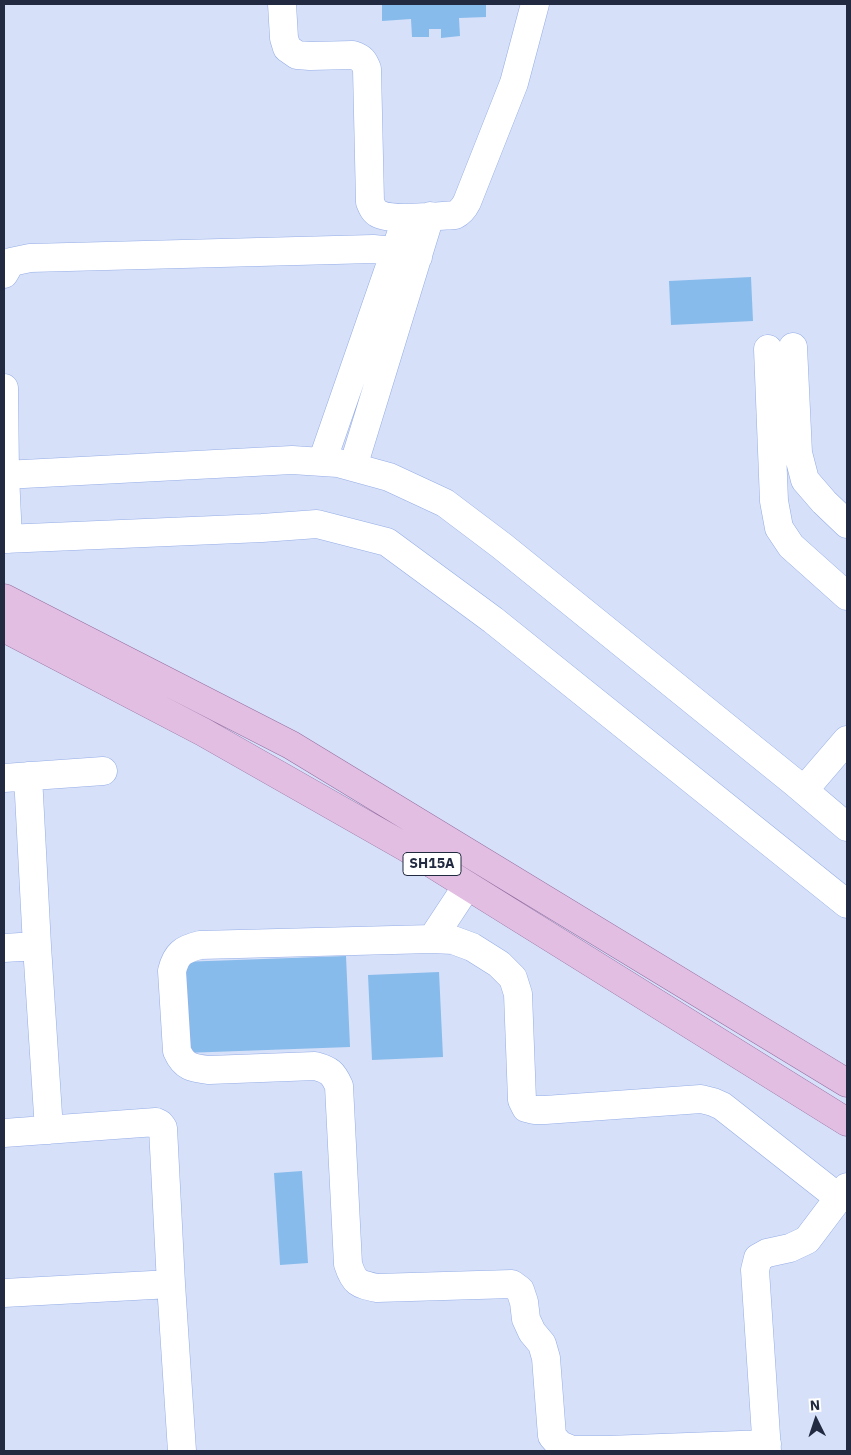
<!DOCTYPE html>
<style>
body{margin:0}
#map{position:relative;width:851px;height:1455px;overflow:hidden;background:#d6e0f9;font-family:"IBM Plex Sans",sans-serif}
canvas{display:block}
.frame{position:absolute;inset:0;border:5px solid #212a41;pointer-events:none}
.north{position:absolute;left:791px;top:1395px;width:50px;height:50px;-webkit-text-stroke:4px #fff;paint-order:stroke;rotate:356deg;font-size:14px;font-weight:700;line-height:20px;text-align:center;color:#212a41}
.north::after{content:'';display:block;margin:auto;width:18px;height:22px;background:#212a41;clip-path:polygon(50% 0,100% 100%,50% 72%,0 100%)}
</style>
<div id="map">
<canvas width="851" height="1455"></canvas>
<div class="frame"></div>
<div class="north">N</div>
</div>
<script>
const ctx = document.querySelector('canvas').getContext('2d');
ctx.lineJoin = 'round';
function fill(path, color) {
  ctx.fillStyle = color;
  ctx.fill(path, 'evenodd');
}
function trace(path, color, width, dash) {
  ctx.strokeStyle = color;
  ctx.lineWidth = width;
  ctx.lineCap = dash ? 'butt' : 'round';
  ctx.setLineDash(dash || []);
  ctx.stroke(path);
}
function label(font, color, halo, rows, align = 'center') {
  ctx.font = font + ' "IBM Plex Sans",sans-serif';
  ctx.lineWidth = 4;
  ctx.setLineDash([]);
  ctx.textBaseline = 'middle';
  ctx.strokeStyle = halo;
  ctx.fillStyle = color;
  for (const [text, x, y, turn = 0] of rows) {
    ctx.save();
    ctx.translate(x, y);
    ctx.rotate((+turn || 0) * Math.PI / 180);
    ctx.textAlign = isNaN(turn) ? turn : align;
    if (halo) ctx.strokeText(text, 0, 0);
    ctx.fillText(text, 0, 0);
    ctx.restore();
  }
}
fill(new Path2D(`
 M382,4H486V17L459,18L460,36L441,38V29H429V37H412L411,19L382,21Z
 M751,277L753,321L671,325L669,281Z
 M346,956L350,1047L184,1053L181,962Z
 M439,972L443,1057L372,1060L368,975Z
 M302,1171L308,1263L280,1265L274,1173Z`), '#87bbeb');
const minor = new Path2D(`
 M282,4L284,38L287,48L297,55L310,56L353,55C362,58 364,61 367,69L370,202C372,207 374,212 379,214C392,221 439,216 455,215C461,212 464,208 467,202L514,83L535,4
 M4,274L11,262L30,258L373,249L395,251L418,257
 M793,347L798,453L805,480L824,502L847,524
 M768,349L774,501L779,528L791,546L847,596
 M4,388L5,475L8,539
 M322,462L401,234
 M353,467L430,216
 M4,475L292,460L338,463L389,477L445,503L502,546L794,782L847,827
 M4,539L262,528L317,524L387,542L493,620L847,904
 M28,776L37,946L49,1130
 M4,778L103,771
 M804,790L847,740
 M432,939L467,886
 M4,948L37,946
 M4,1133L156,1122L160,1124L163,1128L171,1284L182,1451
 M4,1293L171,1284
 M767,1444L608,1450H572L560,1445L552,1436L546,1358L542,1344L532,1332L526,1319L524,1302L520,1290L512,1284L377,1288C358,1284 354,1283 348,1264L339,1086C333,1073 330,1070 315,1066L209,1070C192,1068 184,1067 177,1051L172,971C176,954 183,949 200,945L432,939L453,940L472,947L499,964L513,978L518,994L522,1100L526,1108L534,1110H545L701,1099L713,1102L722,1106L839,1198
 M767,1451L755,1270L758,1258L767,1253L790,1248L807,1240L847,1187`);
const major = new Path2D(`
 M4,598L291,745L847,1083
 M4,628L203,732L407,848L847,1122`);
trace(minor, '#94ace6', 29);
trace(major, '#936e9f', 29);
trace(minor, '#fff', 28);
trace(major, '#e3bee3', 28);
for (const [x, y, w] of [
 [432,864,58]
]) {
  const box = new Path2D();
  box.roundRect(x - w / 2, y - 11.5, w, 23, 4);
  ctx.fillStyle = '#fff';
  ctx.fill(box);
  trace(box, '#212a41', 1);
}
label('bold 14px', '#212a41', null, [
 ["SH15A",432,864]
]);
</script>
